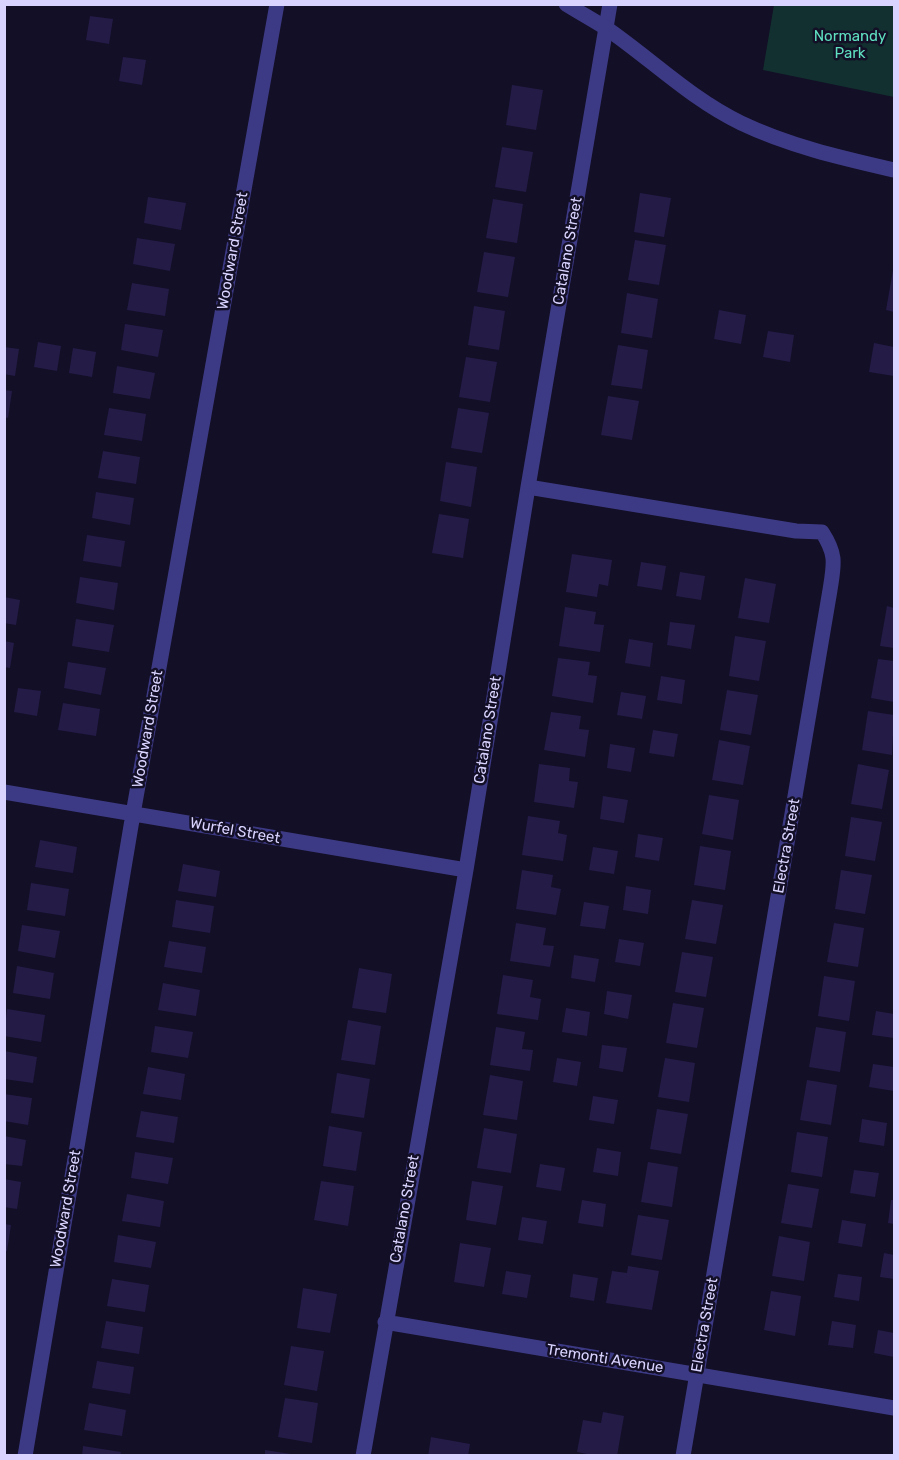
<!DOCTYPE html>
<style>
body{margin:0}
#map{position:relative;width:899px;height:1460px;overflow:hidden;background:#130f26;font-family:Rubik,sans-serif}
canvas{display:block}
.frame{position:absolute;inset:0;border:6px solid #d9d4ff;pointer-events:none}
</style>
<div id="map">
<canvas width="899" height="1460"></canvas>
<div class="frame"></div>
</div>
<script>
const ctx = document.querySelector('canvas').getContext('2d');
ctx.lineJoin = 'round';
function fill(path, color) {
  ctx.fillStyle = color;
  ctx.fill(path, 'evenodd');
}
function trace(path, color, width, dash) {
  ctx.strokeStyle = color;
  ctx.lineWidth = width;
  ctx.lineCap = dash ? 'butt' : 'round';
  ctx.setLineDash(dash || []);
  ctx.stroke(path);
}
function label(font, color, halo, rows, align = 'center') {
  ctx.font = font + ' Rubik,sans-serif';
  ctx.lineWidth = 5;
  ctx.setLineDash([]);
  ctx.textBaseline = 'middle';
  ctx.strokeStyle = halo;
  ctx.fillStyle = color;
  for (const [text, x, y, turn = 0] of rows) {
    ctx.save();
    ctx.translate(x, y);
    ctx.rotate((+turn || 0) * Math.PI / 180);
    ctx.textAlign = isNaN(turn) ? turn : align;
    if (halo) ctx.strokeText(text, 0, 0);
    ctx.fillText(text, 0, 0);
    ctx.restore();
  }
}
fill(new Path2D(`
 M774,5H894V97L763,70Z`), '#12302f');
fill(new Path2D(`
 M90,16L113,19L109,44L86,40Z
 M123,57L146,60L142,85L119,81Z
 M512,85L543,90L536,130L506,125Z
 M502,147L533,152L526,192L495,187Z
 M640,193L671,198L664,237L634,232Z
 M148,197L186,203L181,230L144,223Z
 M493,199L523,204L517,243L486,238Z
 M137,238L175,244L170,271L133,264Z
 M635,240L666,245L659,285L628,280Z
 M484,252L515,257L508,297L477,292Z
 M893,270H894V312L886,310Z
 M132,283L169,289L165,316L127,310Z
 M627,293L658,299L652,338L621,333Z
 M474,306L505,311L499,350L468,345Z
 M719,310L746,315L741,344L714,339Z
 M125,324L163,330L158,357L121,350Z
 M768,331L794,335L790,362L763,357Z
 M38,342L61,346L57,371L34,367Z
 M874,343L894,347V376L869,372Z
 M618,345L648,350L642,389L611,385Z
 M4,347L19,349L15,376L4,374Z
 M73,348L96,352L92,377L69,373Z
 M466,357L497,362L490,402L459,397Z
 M117,366L155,373L150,399L113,393Z
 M4,390L12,391L8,418L4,417Z
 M608,396L639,401L632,440L601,435Z
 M109,408L146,414L142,441L104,435Z
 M458,408L489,413L482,453L451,448Z
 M103,451L140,457L136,484L98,478Z
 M446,462L477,467L471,507L440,501Z
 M96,492L134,498L130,525L92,518Z
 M439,514L469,519L463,558L432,553Z
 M87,535L125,541L121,567L83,561Z
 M572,554L612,560L608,586L599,584L597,597L566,592Z
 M641,562L666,566L662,590L637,586Z
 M680,572L705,576L701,600L676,596Z
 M80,577L118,583L114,610L76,603Z
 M745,578L776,584L769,623L738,618Z
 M4,597L20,600L16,625L4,623Z
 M887,606L894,608V648L880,646Z
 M565,607L596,612L594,624L604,625L600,652L559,646Z
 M76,619L114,625L109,652L72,646Z
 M670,622L695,625L691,649L667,645Z
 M735,636L766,641L759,681L729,676Z
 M629,639L653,643L650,667L625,663Z
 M4,641L14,643L10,668L4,667Z
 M558,658L590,662L588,675L597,676L593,703L552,696Z
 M878,659L894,661V702L871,698Z
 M68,662L106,668L101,695L64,688Z
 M661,676L685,680L682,704L657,700Z
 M18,688L41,691L37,716L14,712Z
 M727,690L758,695L751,735L720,730Z
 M621,692L646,696L642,719L617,715Z
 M63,703L100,709L96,736L58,730Z
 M868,711L894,715L892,755L862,750Z
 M551,712L581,716L579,729L589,730L585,757L544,750Z
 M653,730L678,734L674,757L649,753Z
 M719,740L750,746L743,785L712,780Z
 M610,744L635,748L631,772L607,768Z
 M539,764L570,768L569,781L578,782L574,808L534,802Z
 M858,764L889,770L882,809L851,804Z
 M709,795L739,800L733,840L702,834Z
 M603,796L628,800L624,823L600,819Z
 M528,816L560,821L558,833L567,835L563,861L522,855Z
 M851,817L882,822L875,861L845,856Z
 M638,834L663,838L659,861L635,857Z
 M40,840L77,847L73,873L35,867Z
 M700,846L731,851L725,890L694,885Z
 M593,847L618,851L614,874L589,870Z
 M183,864L220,871L216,897L178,891Z
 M522,870L553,875L551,887L561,889L556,915L516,909Z
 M841,870L872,875L865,914L835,909Z
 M31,883L69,889L65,916L27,910Z
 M626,886L651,890L648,914L623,910Z
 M176,900L214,906L210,933L172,927Z
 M692,900L723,905L716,944L685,939Z
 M584,902L609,906L605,929L580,926Z
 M516,923L546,928L543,945L554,946L550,967L510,961Z
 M834,923L864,928L858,967L827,962Z
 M22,925L60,931L55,958L18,951Z
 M619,939L644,943L640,966L615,962Z
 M169,941L206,947L202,973L164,967Z
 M682,952L713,957L706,997L675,992Z
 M574,955L599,959L595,982L571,978Z
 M17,966L54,973L50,999L13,993Z
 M359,968L392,974L386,1013L352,1008Z
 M503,975L533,980L530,997L541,999L538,1020L497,1014Z
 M824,976L855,981L849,1021L818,1016Z
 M163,983L200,990L196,1016L158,1010Z
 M607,991L632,995L628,1019L604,1014Z
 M673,1003L704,1008L697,1048L666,1043Z
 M566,1008L590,1012L587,1036L562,1032Z
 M7,1009L45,1015L41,1042L4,1036Z
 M876,1011L894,1014V1038L872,1035Z
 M348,1020L381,1026L375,1065L341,1060Z
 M155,1026L193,1032L188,1058L151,1052Z
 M496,1027L525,1032L522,1049L533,1050L530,1071L490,1065Z
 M816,1027L846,1032L840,1072L809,1067Z
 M602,1045L627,1048L623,1072L599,1068Z
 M4,1051L37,1057L33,1083L4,1079Z
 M557,1058L581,1062L577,1086L553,1082Z
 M665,1058L695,1063L689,1102L658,1097Z
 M873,1064L894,1067V1091L869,1087Z
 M148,1067L185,1074L181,1100L143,1094Z
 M337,1073L370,1079L364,1118L331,1113Z
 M490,1075L523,1081L517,1120L483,1115Z
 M807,1080L837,1085L831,1125L800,1120Z
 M4,1094L32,1098L28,1125L4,1121Z
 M593,1096L618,1100L614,1124L589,1120Z
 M657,1109L688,1114L681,1154L650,1149Z
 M141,1111L178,1117L174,1143L136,1137Z
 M862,1119L887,1123L884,1146L859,1142Z
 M329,1126L362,1132L356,1171L323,1166Z
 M484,1128L517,1134L511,1173L477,1168Z
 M797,1132L828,1137L822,1177L791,1172Z
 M4,1136L26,1140L22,1166L4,1164Z
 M597,1148L621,1152L618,1176L593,1172Z
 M135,1152L173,1158L168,1184L131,1178Z
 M648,1162L678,1167L672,1207L641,1202Z
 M540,1164L565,1168L561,1191L536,1187Z
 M854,1170L879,1173L875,1197L850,1193Z
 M4,1179L21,1182L17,1209L4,1207Z
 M321,1181L354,1186L348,1226L314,1220Z
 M472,1181L503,1186L496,1225L466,1220Z
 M788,1184L819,1189L812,1228L781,1223Z
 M127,1194L164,1201L160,1227L122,1221Z
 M582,1200L606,1204L603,1227L578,1223Z
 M891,1200H894V1224L888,1223Z
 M638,1215L669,1220L662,1260L631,1255Z
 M522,1217L547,1221L543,1244L518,1240Z
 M842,1220L866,1224L862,1247L838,1243Z
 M4,1224L11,1225L7,1251H4Z
 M118,1235L156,1242L151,1268L114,1262Z
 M779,1236L810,1242L804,1281L772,1276Z
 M460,1243L491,1248L484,1287L454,1282Z
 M884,1253L894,1255V1279L880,1277Z
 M628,1266L659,1271L652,1310L606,1303L612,1271L627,1273Z
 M506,1271L531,1275L527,1298L502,1294Z
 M573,1274L598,1278L594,1301L570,1297Z
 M838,1274L862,1277L859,1301L834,1297Z
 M112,1279L149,1285L145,1312L107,1306Z
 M303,1288L337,1294L330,1333L297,1328Z
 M771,1291L801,1296L795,1336L764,1330Z
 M106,1321L143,1327L139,1354L101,1348Z
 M832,1321L856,1325L853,1348L828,1345Z
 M878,1330L894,1333V1357L874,1353Z
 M291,1346L324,1351L317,1391L284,1385Z
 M97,1361L134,1367L130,1394L92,1388Z
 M285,1398L318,1403L312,1443L278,1437Z
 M89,1403L126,1410L122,1436L84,1430Z
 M603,1412L624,1416L617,1456H597L577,1452L583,1420L601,1423Z
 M431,1437L470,1444L468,1456H428Z
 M83,1446L121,1452L120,1456H82Z
 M265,1450L291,1454V1456H265Z`), '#241b47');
trace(new Path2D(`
 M528,487L796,531L822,532C837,555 834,564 830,590L683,1456
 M4,792L466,870
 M385,1322L894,1408
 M25,1456L133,814L277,4
 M363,1456L466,870L528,487L610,4`), '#3d3a85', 15);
trace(new Path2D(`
 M566,4C579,12 593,20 606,28C651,59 691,99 741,123C789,146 842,158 894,170`), '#3d3a85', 15);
label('15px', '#5fe0c0', '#130f26', [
 ["Normandy",850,37],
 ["Park",850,54]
]);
label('15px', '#d9d4ff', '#130f26', [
 ["Woodward Street",233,251,-80],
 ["Catalano Street",568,251,-80],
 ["Woodward Street",148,729,-80],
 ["Catalano Street",488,730,-81],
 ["Wurfel Street",235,831,10],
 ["Electra Street",787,846,-80],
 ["Woodward Street",66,1209,-80],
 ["Catalano Street",405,1209,-80],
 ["Electra Street",705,1325,-80],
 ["Tremonti Avenue",605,1359,9]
]);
</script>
